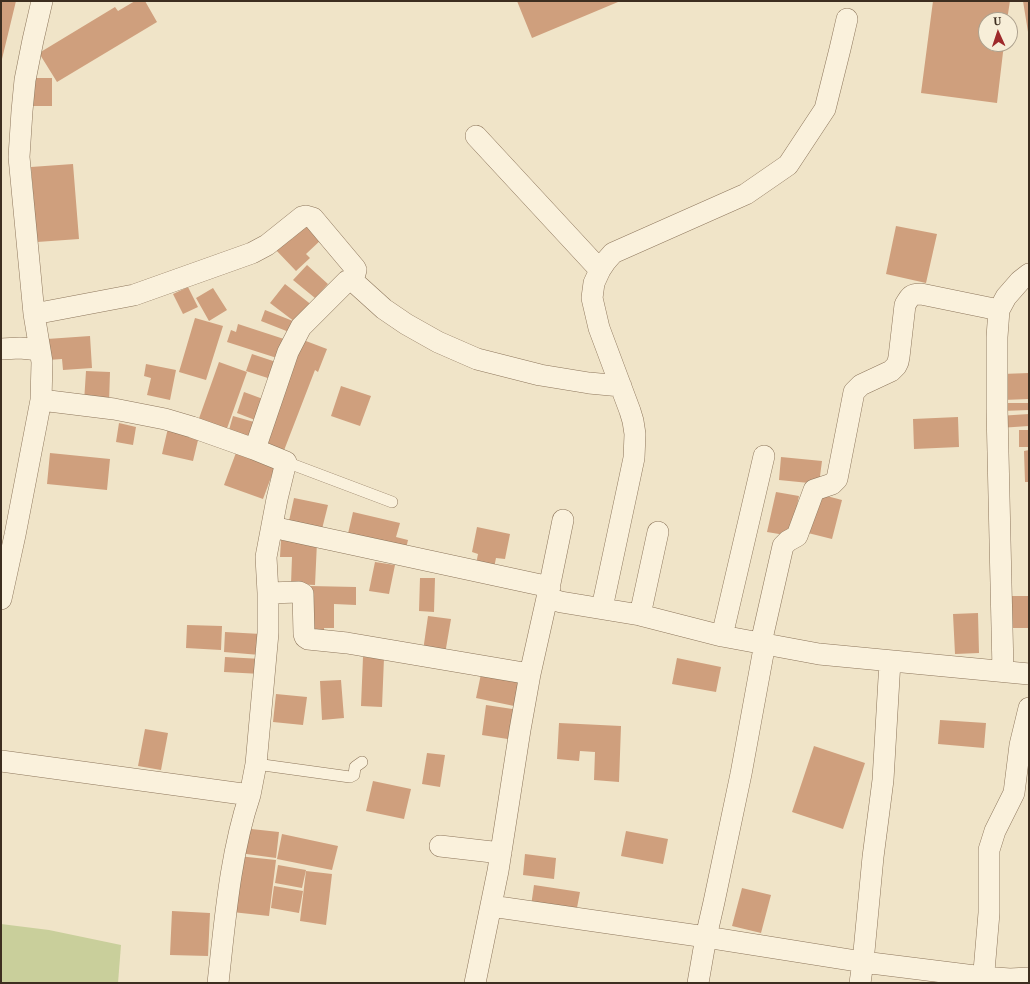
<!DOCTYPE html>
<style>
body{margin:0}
#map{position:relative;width:1030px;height:984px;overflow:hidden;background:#f0e4c8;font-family:"Noto Serif",serif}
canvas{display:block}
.frame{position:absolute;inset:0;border:2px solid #3d2e20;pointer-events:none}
.north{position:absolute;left:978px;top:12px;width:40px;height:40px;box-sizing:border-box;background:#f7eed8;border:1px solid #ada18e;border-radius:50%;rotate:357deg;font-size:11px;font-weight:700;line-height:16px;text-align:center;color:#3d2e20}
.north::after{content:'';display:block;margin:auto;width:14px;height:18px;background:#9e2a2b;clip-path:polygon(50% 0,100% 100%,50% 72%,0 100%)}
</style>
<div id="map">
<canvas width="1030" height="984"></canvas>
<div class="frame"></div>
<div class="north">U</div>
</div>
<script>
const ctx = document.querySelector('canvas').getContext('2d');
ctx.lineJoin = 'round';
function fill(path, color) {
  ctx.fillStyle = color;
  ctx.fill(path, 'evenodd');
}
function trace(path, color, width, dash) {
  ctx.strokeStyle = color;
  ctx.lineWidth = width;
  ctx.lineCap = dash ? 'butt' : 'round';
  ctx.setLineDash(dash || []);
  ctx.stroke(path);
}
fill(new Path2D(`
 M1,924L49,930L121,945L118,983H1Z`), '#c9cf9b');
fill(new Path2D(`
 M1,1H16L2,59H1Z
 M135,1H145L157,22L57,82L39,53L115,7L118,11Z
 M517,1H618V2L532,38Z
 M933,1H1010L1007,20H986V44H1004L997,103L921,93Z
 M1023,1H1029V32H1028Z
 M31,78H52V106H31Z
 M73,164L79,239L37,242L31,167Z
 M309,223L323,238L306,254L310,258L296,271L275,249L289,236L292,239Z
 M896,226L937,234L926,283L886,274Z
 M307,265L328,284L315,298L293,280Z
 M285,284L313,306L295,322L270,303Z
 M188,287L198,307L183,314L173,294Z
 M213,288L227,310L209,321L196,298Z
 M265,310L293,321L289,332L261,321Z
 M195,318L223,326L206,380L179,372Z
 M238,324L287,340L280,359L227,342L231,330L236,332Z
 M90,336L92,368L63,370L62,359L48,360L47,339Z
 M298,338L327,349L318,372L315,370L283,453L260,444Z
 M252,354L279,363L274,380L246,371Z
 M219,362L247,372L225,434L197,424Z
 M146,364L176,370L170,400L147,395L151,378L144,376Z
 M86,371L110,372L109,403L84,402Z
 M1029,373V399L1003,400L1002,374Z
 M341,386L371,396L360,426L331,416Z
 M244,392L263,399L255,420L237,413Z
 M1002,403H1029V410L1002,411Z
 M1029,414V426L999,428L998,416Z
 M233,416L261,424L255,445L227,437Z
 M958,417L959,447L914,449L913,419Z
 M119,423L136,427L133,445L116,442Z
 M168,428L199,436L193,461L162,454Z
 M1019,430H1029V447H1019Z
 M237,450L276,464L263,499L224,485Z
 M1029,450V482H1025L1024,451Z
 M50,453L110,459L107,490L47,484Z
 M781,457L822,461L819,484L779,480Z
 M776,492L799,496L791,536L767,532Z
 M819,494L842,500L832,539L808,533Z
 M294,498L328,505L322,529L289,521Z
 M353,512L400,523L396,537L408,540L405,553L347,538Z
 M477,527L510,534L505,559L496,558L494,568L476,564L478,554L472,552Z
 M281,540L317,542L315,585L291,584L292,557H280Z
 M375,562L395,565L389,594L369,591Z
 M420,578H435L434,612L419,611Z
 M310,586L356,587V605L334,604V628H324V638L309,628Z
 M1009,596H1029V628H1009Z
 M978,613L979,653L955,654L953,614Z
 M428,616L451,619L445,654L423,651Z
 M187,625L222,626L221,650L186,648Z
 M225,632L261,634L260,655L224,652Z
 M225,657L262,659L261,674L224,672Z
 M363,657L384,658L382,707L361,706Z
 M677,658L721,667L716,692L672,684Z
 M481,674L519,681L514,706L476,698Z
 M341,680L344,718L322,720L320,681Z
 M276,694L307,697L303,725L273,722Z
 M486,705L519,710L514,740L482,735Z
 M940,720L986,723L984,748L938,744Z
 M559,723L621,726L619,782L594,780L595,752L580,751L579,761L557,759Z
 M145,729L168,733L161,770L138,766Z
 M814,746L865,763L843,829L792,812Z
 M427,753L445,755L440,787L422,784Z
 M373,781L411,789L404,819L366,811Z
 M242,828L279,832L276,858L239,853Z
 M626,831L668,839L663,864L621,856Z
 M282,834L338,846L332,870L277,859Z
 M525,854L556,858L554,879L523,875Z
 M238,856L276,860L269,916L232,912Z
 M278,865L306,870L302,888L275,883Z
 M306,871L332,874L326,925L300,921Z
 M534,885L580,892L576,913L531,906Z
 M274,886L303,891L299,913L271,908Z
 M742,888L771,895L761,933L732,926Z
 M172,911L210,913L208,956L170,955Z`), '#cf9f7d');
const service = new Path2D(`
 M286,462L392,502
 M256,764L350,777L354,775L355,767L362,762`);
const minor = new Path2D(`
 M476,136L600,270
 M34,314L134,295L252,253L267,245L302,217L306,216L313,218L355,268L356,270L353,281
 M1,349L20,348L40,350
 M41,400L114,409L165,419L192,427L254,449L258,440L288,352L301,327L347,281H353L384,309L406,324L438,342L477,359L540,375L589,383L621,386
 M272,527L550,587
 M268,593L299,592L303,594L304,634L305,637L308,639L347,643L530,674
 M547,598L563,520
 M1,599L15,535L41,400L42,362L34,314L19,157L22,111L25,80L33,40L42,1
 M602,608L634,458L635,434L633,421L630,411L599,328L592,298L594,283L600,270L606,261L613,253L746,194L788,165L825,109L840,49L847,19
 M640,615L658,532
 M722,636L764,456
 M761,643L783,546L788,541L797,536L814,490L832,484L837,479L854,392L861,385L891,371L896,366L898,362L899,357L905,305C910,296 911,294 921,294L999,310
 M1003,671L997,409V337L999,310L1006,297L1020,281L1029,274
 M1,761L250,795L256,764L268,633V593L266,557L277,499L286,462L254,449
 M440,846L501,853
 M491,906L706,937L863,962L983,977L1010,979L1029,978
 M218,983C225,921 230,854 250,795
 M475,983L498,871L520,730L530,674L547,598L561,602L640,615L722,636L819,654L1029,674
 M698,983L706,937L714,902L741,774L765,643
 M860,983L863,962L873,857L883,780L890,661
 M983,983L989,913V850L995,831L1014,793L1020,745L1029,708`);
trace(service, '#8d765c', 12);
trace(minor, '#8d765c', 22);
trace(service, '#faf1dc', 11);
trace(minor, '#faf1dc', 21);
</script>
